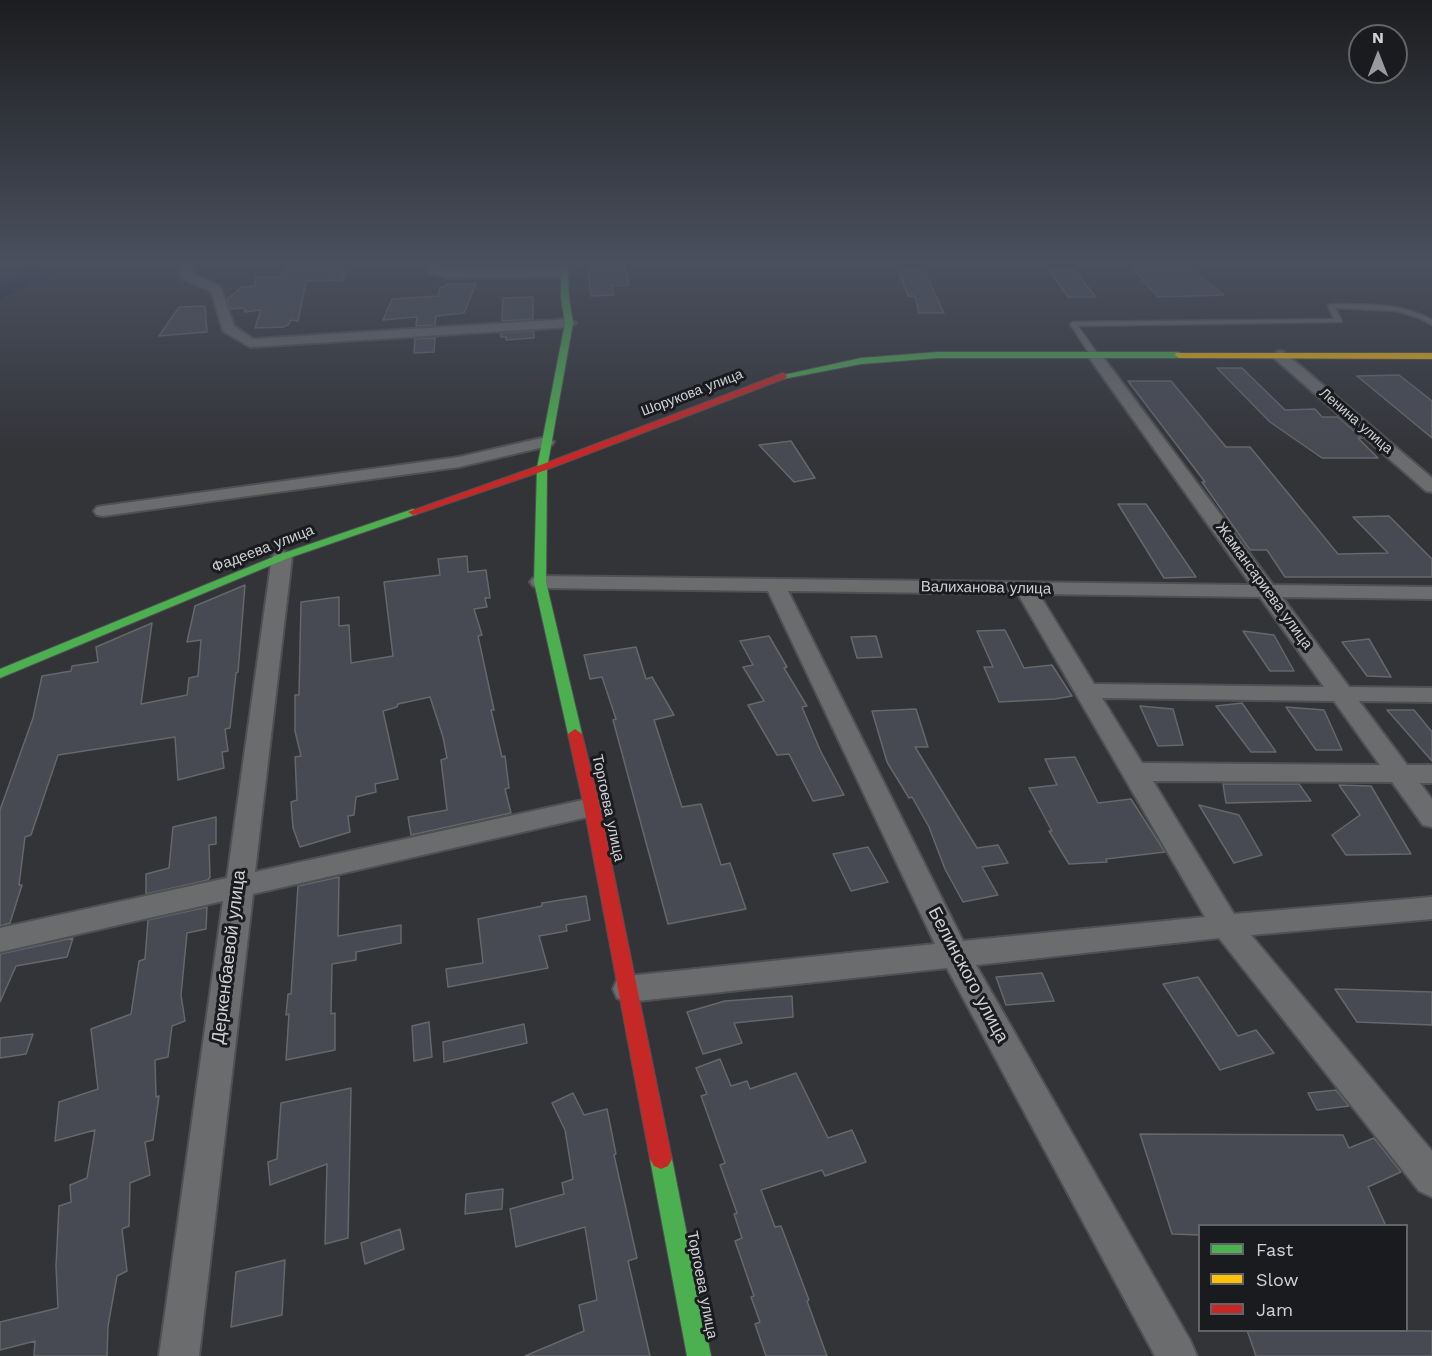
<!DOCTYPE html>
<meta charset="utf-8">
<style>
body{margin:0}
#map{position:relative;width:1432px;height:1356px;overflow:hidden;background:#333438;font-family:"Work Sans",sans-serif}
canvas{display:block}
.legend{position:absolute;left:1198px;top:1224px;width:210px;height:108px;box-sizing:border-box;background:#1a1b1e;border:2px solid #636468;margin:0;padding:8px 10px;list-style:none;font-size:18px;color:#d0d1d6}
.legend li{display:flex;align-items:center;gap:12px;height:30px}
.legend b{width:30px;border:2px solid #636468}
.north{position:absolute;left:1348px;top:24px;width:60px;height:60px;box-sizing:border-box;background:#1a1b1e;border:2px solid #636468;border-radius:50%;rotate:0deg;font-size:16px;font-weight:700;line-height:24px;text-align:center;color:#d0d1d6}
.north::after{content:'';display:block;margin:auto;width:21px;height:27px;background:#999a9f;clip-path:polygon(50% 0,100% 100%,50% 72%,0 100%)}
</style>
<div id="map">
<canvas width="1432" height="1356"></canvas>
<ul class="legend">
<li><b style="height:8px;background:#4caf50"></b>Fast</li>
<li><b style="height:8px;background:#ffc107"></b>Slow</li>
<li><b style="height:8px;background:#c62828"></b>Jam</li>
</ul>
<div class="north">N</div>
</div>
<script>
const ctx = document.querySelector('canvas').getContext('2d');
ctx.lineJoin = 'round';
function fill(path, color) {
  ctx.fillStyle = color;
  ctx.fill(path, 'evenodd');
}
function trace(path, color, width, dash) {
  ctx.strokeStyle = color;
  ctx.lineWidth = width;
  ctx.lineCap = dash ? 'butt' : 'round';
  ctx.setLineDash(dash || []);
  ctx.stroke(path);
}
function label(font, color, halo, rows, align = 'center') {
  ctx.font = font + ' "Work Sans",sans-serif';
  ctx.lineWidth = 6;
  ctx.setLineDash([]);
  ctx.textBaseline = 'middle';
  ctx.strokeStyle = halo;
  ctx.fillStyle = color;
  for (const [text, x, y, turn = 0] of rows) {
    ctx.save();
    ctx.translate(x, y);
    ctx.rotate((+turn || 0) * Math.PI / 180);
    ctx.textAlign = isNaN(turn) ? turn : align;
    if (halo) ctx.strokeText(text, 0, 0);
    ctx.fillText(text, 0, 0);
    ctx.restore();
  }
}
fill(new Path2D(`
 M44,264H72L69,268L0,299V284Z`), '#1a2340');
const building = new Path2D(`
 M294,264H344V280L306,281L298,321L291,320L288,325L283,327L255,328L261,310L245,312L244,308L230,309L227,299L242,287L255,286L256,277H280Z
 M625,267L629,285L612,286L614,295L591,296L588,269Z
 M1131,267H1188L1224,295L1158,297Z
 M898,270H924L944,313H919L915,296H908Z
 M1049,270H1074L1096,297H1068Z
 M446,284H476L464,313L436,316L435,325L416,326L417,317L383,320L392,299L438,296L440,287H445Z
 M533,297V319L502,321L503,298Z
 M205,306L207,332L159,336L179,307Z
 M534,331V338L506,340V337H501V333Z
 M435,338L434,352L414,353L415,339Z
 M1217,368H1242L1285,410L1315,409L1322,417H1338L1362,438H1358L1378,458H1322L1270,422Z
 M1399,375L1432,401V438L1357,376Z
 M1128,381H1171L1226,447H1250L1338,554L1388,553L1353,517L1389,516L1432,559V577H1285L1267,550H1250L1202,482H1205Z
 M791,441L815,478L794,482L759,445Z
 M1118,504H1146L1196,577L1164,578Z
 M467,556L468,572L486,570L490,598H485L487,607L474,609L482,635L478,636L494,710H491L502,757L505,756L509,788L505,789L511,813L411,835L408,817L447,810L441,760L447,758L443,737L430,697L398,704L397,707L383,711L398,779L375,784L376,792L356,797L354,815L348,816L350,832L300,847L293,828L291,802L297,800L295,757L301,756L295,731V695H299L301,602L339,597V626L349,625L351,663L393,656L384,582L440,575L438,559Z
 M245,585L238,672L236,673L230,728L225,729L228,751L222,752L224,768L178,780L175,737L58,755L31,835L25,837L19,885H22L10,923L0,926V810L33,718L42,676L71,671L72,666L98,662L96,647L152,623L141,704L187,695L189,678L198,676L201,640L187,642L195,606Z
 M1005,630L1024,668L1052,665L1072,696L1055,699L999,702L984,667H993L977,631Z
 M1243,631L1274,635L1294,671H1270Z
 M769,636L787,667L784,668L807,706L802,707L820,750L844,795L813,801L789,754L777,755L748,705L764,701L743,667L753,665L740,641Z
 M876,636L882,657L857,658L851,637Z
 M1369,639L1391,677L1367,676L1342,642Z
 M636,647L646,679L652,677L674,715L654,720L682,807L701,804L721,865L730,863L746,909L668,924L613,720L616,719L602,677L590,679L584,655Z
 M1242,703L1276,752H1251L1216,706Z
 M1140,706L1173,709L1183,745L1158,746Z
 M1286,707L1324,710L1342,750H1316Z
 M916,709L928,747H915L977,848L998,845L1008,863L982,867L998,895L963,902L945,869L929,827L912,797L909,798L887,762L872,711Z
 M1387,710H1414L1432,732V761Z
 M1075,757L1098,803L1131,799L1165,852L1106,859L1107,862L1069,864L1049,831H1052L1029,788L1057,785L1045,759Z
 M1223,784H1299L1311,801L1226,803Z
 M1339,785L1371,786L1411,854L1346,855L1332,835L1360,815Z
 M1199,805L1239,815L1262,855L1234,863Z
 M216,817V844L209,845L210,877L208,880L146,894V874L169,868L173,827Z
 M868,847L888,882L851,891L833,854Z
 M339,877L338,936L401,925V943L356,952V960L332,964L331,1014L335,1013V1050L286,1060L289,1014L286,1015L288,994H291L298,886Z
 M586,896L590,920L566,925L567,931L539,936L548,968L448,987L446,969L483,963L478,919L542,906V903Z
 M207,907L206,929L187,933L181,995L185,1021L172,1026L168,1057L155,1060L156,1097L159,1096L153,1140L145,1142L150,1175L130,1183L129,1226L122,1229L127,1271L117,1276L108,1326L107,1356H34L35,1341L0,1350V1322L58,1308L56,1266L59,1206L71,1202L70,1185L87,1178L95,1130L55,1141L59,1102L98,1089L91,1029L131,1014L139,961L145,959L148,920Z
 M73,938L67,957L16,966L0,1002V954Z
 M1042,973L1054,1001L1006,1005L996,977Z
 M1198,977L1238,1036L1256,1030L1274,1053L1220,1070L1163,984Z
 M1335,989L1432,992V1025L1357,1022Z
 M792,996L793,1017L734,1023L742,1043L703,1054L687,1012L725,1001Z
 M429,1022L432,1057L414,1061L412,1026Z
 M524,1024L527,1043L444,1062L443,1042Z
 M33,1034L26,1054L0,1058V1038Z
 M720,1059L731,1086L747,1081L750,1089L796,1073L828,1138L852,1130L866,1162L825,1176L822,1170L761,1190L775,1227L781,1226L809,1300L807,1301L827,1356H766L755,1324L760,1322L751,1297L754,1296L735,1241L742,1238L734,1214L737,1213L720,1165L725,1163L701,1096L707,1094L696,1068Z
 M351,1088L348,1238L325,1244L327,1164L270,1185L268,1162L277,1159L281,1103Z
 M1336,1090L1349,1106L1317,1110L1308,1093Z
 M573,1093L584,1115L607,1109L616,1154L614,1155L637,1258L628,1261L650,1356H525L584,1331L579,1305L597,1300L585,1227L516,1247L510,1209L564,1194L562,1183L573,1179L565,1130L552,1103Z
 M1140,1134L1343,1135L1349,1148L1374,1138L1401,1172L1368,1187L1386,1226H1200V1235L1172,1234Z
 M503,1189L502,1209L465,1214L466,1194Z
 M400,1229L404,1249L365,1264L361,1243Z
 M285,1260L282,1315L231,1327L236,1272Z
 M1247,1330L1432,1331V1356H1256Z`);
fill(building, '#484a53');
trace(building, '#66676a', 1.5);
const lane = new Path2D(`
 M1331,304C1365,305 1402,302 1432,320V325L1419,318L1397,311L1335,308L1342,321L1341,322L1078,326L1099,356L1095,358H1092L1070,324L1073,322L1334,319L1328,306Z`);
const street = new Path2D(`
 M183,264H195L192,274L220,286L234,326L253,339L569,319L576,323L569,327L250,347L223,331L211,291L182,279L180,276Z
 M429,264H441L439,269L448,270L564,269L570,273L564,277L448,278L429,273Z
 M1279,351L1284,352L1432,478V492L1426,491L1274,358L1272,355Z
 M1095,352L1100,353L1273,585L1432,587V599L1282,597L1349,687L1432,688V702L1359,701L1407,765H1432V783H1420L1432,799V827L1423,825L1392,782L1153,781L1234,914L1432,897V919L1251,935L1432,1151V1197L1419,1191L1219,938L976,965L1191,1342L1197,1356H1155L947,968L628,1002L617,998L613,989L617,980L628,976L935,944L768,591L540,588L533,586L530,582L533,578L540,576L1251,585L1088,356ZM788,591L1018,594L1205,917L963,941ZM1039,594L1260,597L1324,687L1094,684ZM1102,698L1334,701L1380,765L1142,763Z
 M546,437L554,442L552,445L459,467L103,516L97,515L94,511L97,507L103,506L459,457Z
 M282,551L289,553L292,557L255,872L592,798L601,800L605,807L601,814L592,816L253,894L199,1356H159L223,901L0,952V928L227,878L272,557L275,553Z`);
const fast = new Path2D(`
 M561,264H567L569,298L573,323L547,468L546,582L582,734L575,739L568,734L534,582L537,468L565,323L561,298Z
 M938,352H1179L1183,355L1179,358H938L861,364L783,379L779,376L861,358Z
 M413,509L418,512L417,514L286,559L0,678V669L278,555Z
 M661,1149L668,1152L672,1159L711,1356H687L650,1159L654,1152Z`);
const slow = new Path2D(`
 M1176,353H1432V359L1179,358L1175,355Z`);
const jam = new Path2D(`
 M783,373L787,376L786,378L546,470L417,514L413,515L408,512L538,466Z
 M575,729L582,734L600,807L672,1159L668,1166L661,1169L654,1166L650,1159L584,807L568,734Z`);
trace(lane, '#4f5053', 3);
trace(street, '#4f5053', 4);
trace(fast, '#4f5053', 2);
trace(slow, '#4f5053', 2);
trace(jam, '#4f5053', 2);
fill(lane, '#6b6c6e');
fill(street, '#6b6c6e');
fill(fast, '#4caf50');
fill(slow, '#ffc107');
fill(jam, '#c62828');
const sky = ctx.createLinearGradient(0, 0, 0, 454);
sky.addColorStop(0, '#1c1d1f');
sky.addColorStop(0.58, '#4a505e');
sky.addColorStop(1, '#4a505e00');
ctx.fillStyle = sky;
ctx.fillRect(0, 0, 1432, 454);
label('14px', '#d0d1d6', '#1a1b1e', [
 ["Шорукова улица",692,393,-21],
 ["Ленина улица",1356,421,41]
]);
label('15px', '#d0d1d6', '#1a1b1e', [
 ["Фадеева улица",263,549,-21],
 ["Жамансариева улица",1264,586,54],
 ["Валиханова улица",986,588,1],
 ["Торгоева улица",608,808,78],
 ["Торгоева улица",702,1285,79]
]);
label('18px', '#d0d1d6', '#1a1b1e', [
 ["Деркенбаевой улица",229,957,-83],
 ["Белинского улица",968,975,62]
]);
</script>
